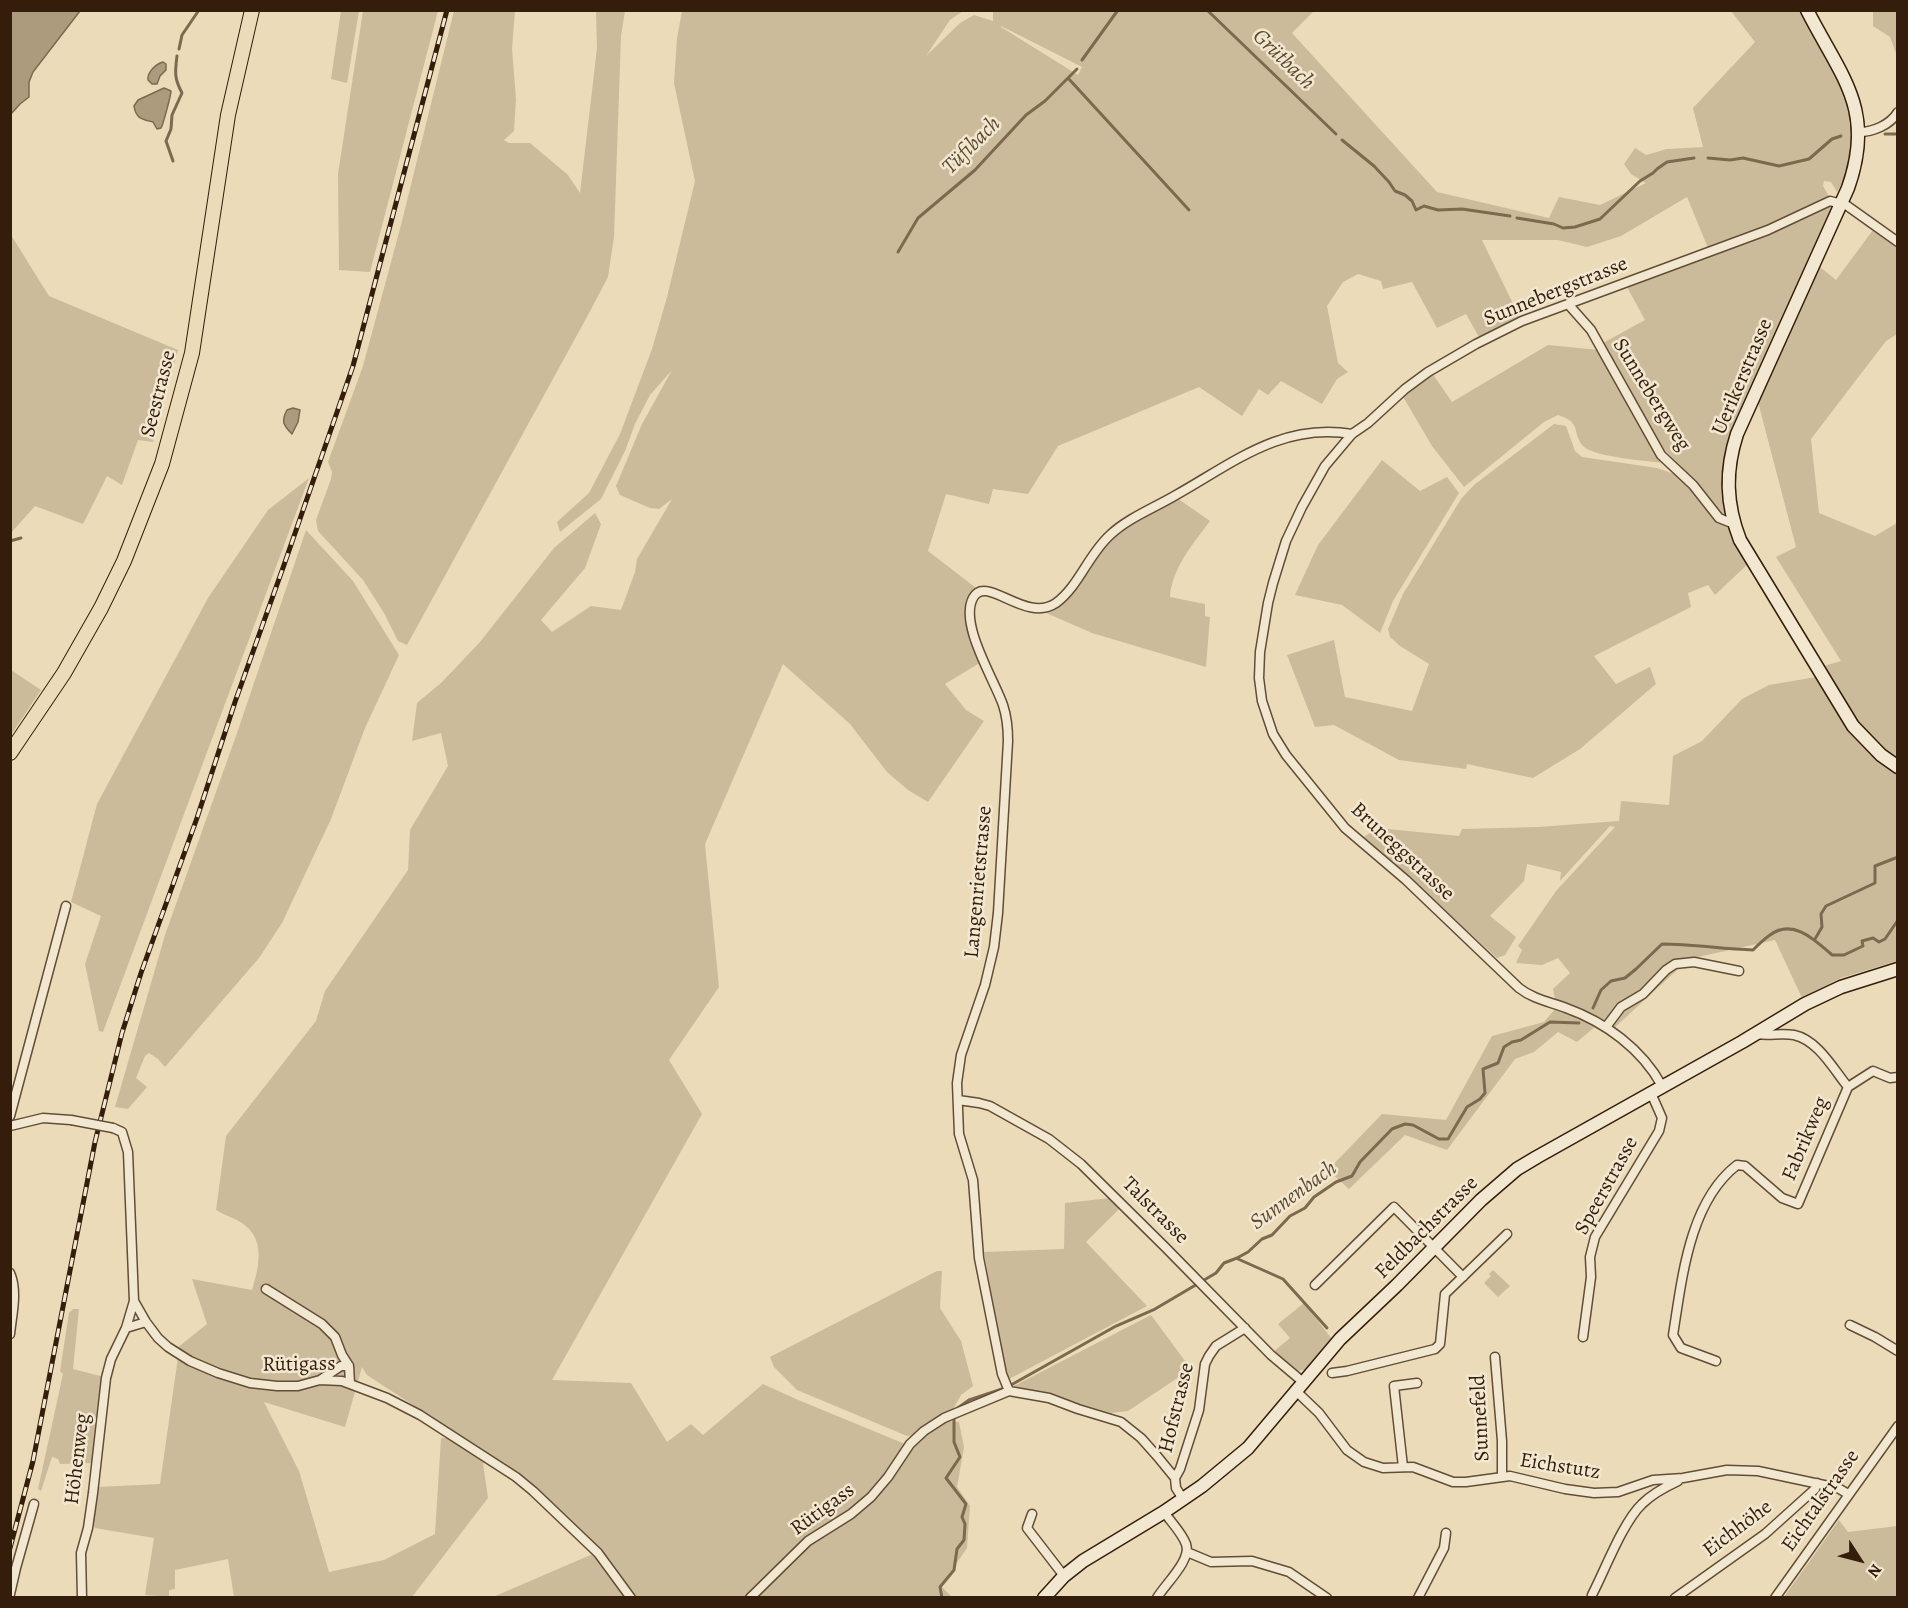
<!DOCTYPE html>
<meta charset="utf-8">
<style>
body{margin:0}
#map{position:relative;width:1908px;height:1608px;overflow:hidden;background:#ebdbb8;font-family:Alegreya,serif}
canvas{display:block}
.frame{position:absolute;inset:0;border:12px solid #341e0b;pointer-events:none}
.north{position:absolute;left:1830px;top:1530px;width:60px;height:60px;-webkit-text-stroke:4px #f2e8d1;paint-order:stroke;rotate:126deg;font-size:16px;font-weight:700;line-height:24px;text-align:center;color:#341e0b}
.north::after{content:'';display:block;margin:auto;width:21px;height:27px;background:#341e0b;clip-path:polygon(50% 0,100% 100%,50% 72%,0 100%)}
</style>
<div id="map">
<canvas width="1908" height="1608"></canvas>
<div class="frame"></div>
<div class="north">N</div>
</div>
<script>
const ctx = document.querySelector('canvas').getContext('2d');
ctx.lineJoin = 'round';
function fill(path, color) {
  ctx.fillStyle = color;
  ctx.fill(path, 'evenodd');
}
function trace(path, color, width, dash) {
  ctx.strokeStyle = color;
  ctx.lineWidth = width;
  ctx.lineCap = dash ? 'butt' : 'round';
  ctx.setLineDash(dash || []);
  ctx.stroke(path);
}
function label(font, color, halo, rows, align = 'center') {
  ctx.font = font + ' Alegreya,serif';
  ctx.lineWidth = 5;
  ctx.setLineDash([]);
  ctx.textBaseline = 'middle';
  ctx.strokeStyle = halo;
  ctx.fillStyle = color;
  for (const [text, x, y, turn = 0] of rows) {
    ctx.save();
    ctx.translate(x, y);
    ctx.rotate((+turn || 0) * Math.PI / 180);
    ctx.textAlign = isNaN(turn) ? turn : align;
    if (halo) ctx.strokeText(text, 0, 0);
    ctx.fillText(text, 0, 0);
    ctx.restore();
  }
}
fill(new Path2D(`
 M341,11H359L347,83L331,79Z
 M363,11H438L370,272L339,270L338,174Z
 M454,11H515L512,49L516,99L514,131L504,140L509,143H530L568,175L580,193L597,48L596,11H625L621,36L614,237L608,277L588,315L407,645L398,641L384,613L363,580L318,531L316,520L331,479L332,472L328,462L363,366L401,225Z
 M682,11H963L950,20L926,56L960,23L974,15L993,21V11H1314L1292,33L1437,192L1549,218L1559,197L1600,205L1646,183L1631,174L1624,164L1635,148L1646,155L1667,149L1703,147L1693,108L1755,42L1731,11H1800L1847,96L1851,115L1853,142L1851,158L1845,179L1837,192L1831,182L1824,181L1823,186L1829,196L1775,224L1708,248L1687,197L1621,236L1587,247L1558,240H1482L1520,318L1480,339L1466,314L1437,328L1412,282L1383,289L1381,281L1358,274L1343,282L1327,306L1338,363L1348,372L1337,379L1322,404L1281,381L1268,395L1259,389L1242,416L1199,387L1058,446L1028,494L993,489L989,504L946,494L928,551L980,591L971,604L983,661L945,684L966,710L984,721L928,802L908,790L887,772L850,724L783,664L705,844L719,987L669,1060L702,1114L552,1380L631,1383L667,1442L691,1424L703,1435L763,1384L796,1399L905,1444L904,1449L876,1489L849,1513L807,1539L746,1598L493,1597L602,1550L524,1477L502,1462L483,1463L488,1498L412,1597H234L228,1559L175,1570V1589L169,1590V1597L145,1595L154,1538L95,1528L92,1524L97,1487L160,1484L178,1357L177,1348L207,1324L192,1279L252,1290C259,1267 266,1239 242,1223C234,1218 224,1215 216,1210L226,1136L316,1021L325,991L408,870L410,830L448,766L441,733L412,741L417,703L442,682L480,642L554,548L595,513L601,524L585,568L541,620L552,632L591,606L621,610L635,572L637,559L672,499L659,509L650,508L620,495L616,486L642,424L672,370L650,395L635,424L625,451L601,499L560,532L557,522L589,493L620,434L652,349L667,297L695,181L674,83L677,38ZM1001,26L1082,67L1078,75L1001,27ZM362,1367L367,1375L465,1439L441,1438L435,1534L384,1560L329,1572L299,1471L264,1402L345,1427Z
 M1873,11H1897V56L1890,37L1873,26Z
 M1830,205L1833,207L1785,313L1726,452L1727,515L1721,513L1695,481L1661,446L1603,343L1645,320L1627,287L1769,233Z
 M1873,230L1897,248V334L1886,341L1811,439L1819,513L1875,536L1897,523V760L1875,742L1897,773V961L1841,978L1802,998L1775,940L1689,959L1611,1031L1556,1004L1553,989L1570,973L1558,958L1542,965L1516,963L1522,950L1518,946L1556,891L1615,827L1610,826L1560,881L1561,872L1527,864L1524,881L1490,916L1516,937L1505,955L1497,958L1364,837L1377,828L1459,836L1462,829L1538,827L1619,821L1621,801L1669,805L1673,756L1702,741L1742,699L1769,685L1816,677L1824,666L1841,661L1776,557L1796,547L1758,402L1820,267L1836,280Z
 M11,235L49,296L178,350L153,442L138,440L122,485L107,476L83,524L35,506L11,533Z
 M1548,345L1599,350L1665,463C1648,461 1593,457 1583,446C1571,432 1583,423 1558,415L1544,422L1464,487L1432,446L1402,395L1432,373L1452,402Z
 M1554,424L1566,426L1575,451L1582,457L1657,468L1680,476L1733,534L1748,564L1715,595L1708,585L1688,593L1691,607L1594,656L1616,684L1650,667L1656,684L1580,749L1533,778L1467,764L1466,769L1399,760L1334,725L1315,727L1287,655L1334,640L1345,697L1412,711L1429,664L1400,646L1390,637L1388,629L1403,594L1461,499L1474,485Z
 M1382,460L1420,491L1447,477L1459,493L1393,601L1380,633L1342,605L1295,595L1318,545Z
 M309,478L103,1032L99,1031L85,964L101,916L71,902L97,804L208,598L268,510Z
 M1174,496L1210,521C1193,544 1172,568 1170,597L1205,604V616L1210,617L1206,667L1092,633L1037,609L1054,604L1102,542Z
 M306,530L353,581L399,655L365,728L331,819L282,923L259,958L165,1067L158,1059L149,1053L145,1056L136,1078L147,1087L128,1109L115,1107L165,935L237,733Z
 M11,670L41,690L11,735Z
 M1555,1009L1596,1026L1577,1042L1558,1032L1534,1052L1515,1059L1447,1150L1405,1135L1349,1189L1328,1170L1382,1114L1446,1120L1492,1036L1544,1022Z
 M1110,1198L1120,1208L1086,1242L1147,1306L1009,1379L1006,1375L984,1252L1064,1249L1065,1203Z
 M1493,1270L1510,1286L1498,1297L1484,1283L1491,1276L1489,1274Z
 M937,1271H942L940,1308L961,1341L973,1386L961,1395L952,1411L929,1422L914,1435L907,1436L797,1390L774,1367L770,1357Z
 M1304,1303L1332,1339L1305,1370L1296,1371L1273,1352L1290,1338L1278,1324Z
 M73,1309H79L73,1369L104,1377L93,1463L60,1464L58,1459L52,1457L41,1491L38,1489L63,1374L60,1371L69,1313Z
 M1151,1315L1191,1369L1128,1411L1111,1413L1014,1386Z
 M947,1421L959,1422L964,1447L957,1487L970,1506L967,1548L941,1586L952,1597L755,1598L794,1558L819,1537L855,1515L885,1487L914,1443Z
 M1839,1520L1848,1532L1897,1526V1597H1784Z`), '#ccbb9b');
const water = new Path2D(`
 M11,10L80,11L33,72L29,82V97L20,104L11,114Z
 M163,62L166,64V70L160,76L157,84H152L148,80C147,72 156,64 163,62Z
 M164,88L171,91C171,95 163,125 161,128L157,129L153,122C142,119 136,119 134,106L138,100Z
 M293,408L300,410L298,422L292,434C283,425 281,421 287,410Z`);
fill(water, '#ad9b7d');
trace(water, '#7d694f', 1.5);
trace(new Path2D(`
 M1207,10L1336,134
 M179,49L182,35L199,10
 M1082,60L1118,10
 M1068,78L1189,210
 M1885,134H1898
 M1342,140L1374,166L1389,182L1395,191L1405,195L1412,201L1416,210L1424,206L1438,210L1462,209L1510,216
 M1708,158L1730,160L1743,158L1779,166L1809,159L1832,139L1841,136
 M173,161L166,141L171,129L172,115L182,93C174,78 175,72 177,56
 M1517,218L1554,224L1563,228L1575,227L1600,219L1640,181L1653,173L1657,169L1667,162L1694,158
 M898,252L918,218L975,170L1026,115L1045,101L1077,69
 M10,541L21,538
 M1815,939L1822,927L1821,914L1826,906L1875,883V866L1898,857
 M1593,1008L1601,990L1611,981L1625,978L1636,969L1662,944C1692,944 1722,949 1753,950C1758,945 1764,939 1770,935C1793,918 1815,940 1832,955H1844L1863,946L1862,941L1873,938L1879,942L1885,939L1898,920
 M1238,1259L1283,1279L1327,1328
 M1011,1385L1116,1326L1155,1309L1216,1273L1224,1263L1237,1258L1248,1252L1262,1239L1272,1235L1290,1216L1305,1208L1314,1197L1336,1182L1352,1176L1360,1162L1392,1129L1405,1124L1413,1125L1439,1139H1448L1467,1107L1480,1099L1485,1093L1483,1069L1498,1063L1504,1047L1512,1042L1521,1040L1550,1022L1579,1023
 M955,1410L969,1400L1002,1389
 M942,1598L940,1587L954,1570L957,1549L964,1540L965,1524L962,1517L966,1504L946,1478L960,1457L954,1442V1417`), '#7d694f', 3);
const street = new Path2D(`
 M1859,132C1873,132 1890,125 1898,112
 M1568,304L1591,330L1661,455L1693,485L1719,518L1734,524
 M1606,1027L1621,1007L1643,994L1666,970L1675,964L1694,962L1739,971
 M1756,1034C1769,1036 1781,1033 1794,1035C1818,1040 1834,1070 1848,1087L1873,1071L1890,1078L1898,1077
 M1662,1086C1642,1049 1605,1022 1566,1008C1550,1002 1533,999 1519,988L1406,880L1345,828L1286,755L1273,734L1262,701L1259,678L1260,652L1268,603L1273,583L1286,541L1302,507L1325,466L1352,434L1368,423L1405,389L1428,372L1476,344L1522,321L1768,230L1830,201L1846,205L1898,242
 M958,1100L979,1103L990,1106L1049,1139L1081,1164L1165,1247L1271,1355L1303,1382
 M10,1116L66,906
 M10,1126L43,1118L71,1120
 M113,1128L122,1132L128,1152L134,1301L146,1322L158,1338L168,1347L190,1361L218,1373L250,1383L277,1386H298L320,1380L342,1381L387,1398L420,1415L516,1477L533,1491L598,1553L631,1598
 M10,1273C18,1291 12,1314 10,1334
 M1315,1285L1394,1207L1463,1277
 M266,1289L322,1324L335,1337L342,1355L349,1366L350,1383
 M1850,1325L1875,1337L1898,1351
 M126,1328L146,1322
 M1583,1337L1591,1277L1590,1257L1595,1237L1659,1131L1662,1118L1651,1093
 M1495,1357L1502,1441V1477
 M1716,1361L1681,1348L1673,1335C1682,1279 1689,1202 1737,1165L1745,1166L1782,1198L1798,1204L1848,1087
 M1332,1373L1347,1371L1435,1349L1440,1344L1445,1294L1507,1234
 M320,1380L341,1366H349
 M1009,1391L1002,1374L979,1258L973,1180L959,1134L957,1083L961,1055L985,985L994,947L998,913L1008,741C1008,728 1007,717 1003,705C994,679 959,624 973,598C986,573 1025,624 1056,603C1079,586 1088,555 1110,535C1128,518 1154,508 1176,495C1233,463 1282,422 1352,434
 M1296,1391L1319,1413L1347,1450L1364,1462L1383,1468L1413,1467L1453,1482H1466L1510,1476L1565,1489L1594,1493L1618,1492L1653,1480L1683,1478L1727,1470L1758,1471L1838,1488L1848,1494
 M1403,1467L1394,1386L1417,1383
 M1175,1478L1180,1469L1199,1410L1205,1364L1209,1356L1216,1346L1245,1328
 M1032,1514L1027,1528L1064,1576
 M1187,1552L1211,1562L1252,1561L1289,1572L1327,1598
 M10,1594L16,1568L34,1504
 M1592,1595C1605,1570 1623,1522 1642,1504C1652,1494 1665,1487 1678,1481
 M82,1598L81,1553L88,1528L93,1493L106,1378L111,1359L126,1328L134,1301
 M750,1598L808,1541L851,1514L871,1497L888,1477L910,1444L924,1431L944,1418L1009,1391L1049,1398L1078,1409L1121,1422L1141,1438L1157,1456L1175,1478L1176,1488L1183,1499
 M1157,1598C1165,1584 1192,1560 1186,1544C1182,1533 1171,1522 1164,1512
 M1418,1598L1444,1548L1446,1533
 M1675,1598L1765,1534L1815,1489L1817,1483
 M1775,1598L1898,1426`);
const secondary = new Path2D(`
 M1807,10C1841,77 1876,109 1848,188L1737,434C1725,471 1726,504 1740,540L1853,726L1881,755L1898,767
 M1044,1598L1064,1576L1083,1561L1164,1512L1202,1486L1248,1448L1340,1339L1397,1285L1481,1200L1517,1169L1537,1157L1742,1042L1805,1004L1841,987L1898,969`);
const primary = new Path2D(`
 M10,753L64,673L101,608L124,561L162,464L192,353L228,115L252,10`);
trace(street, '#624d36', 11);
trace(secondary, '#341e0b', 15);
trace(primary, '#341e0b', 16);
trace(street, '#f2e8d1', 8);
trace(secondary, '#f2e8d1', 12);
trace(primary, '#ebdbb8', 14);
const rail = new Path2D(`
 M10,1548L33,1461L95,1142L122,1033L141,973L197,818L235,702L284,565L353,366L447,10`);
trace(rail, '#341e0b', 5);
trace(rail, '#f2e8d1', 3, [9]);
const streetBridge = new Path2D(`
 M71,1120L113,1128`);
trace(streetBridge, '#624d36', 11, []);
trace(streetBridge, '#f2e8d1', 8);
label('21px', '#341e0b', '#f2e8d1', [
 ["Sunnebergstrasse",1556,292,-22],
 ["Uerikerstrasse",1743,377,-67],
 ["Seestrasse",159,394,-76],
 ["Sunnebergweg",1651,395,58],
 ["Bruneggstrasse",1402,852,43],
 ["Langenrietstrasse",979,882,-85],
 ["Fabrikweg",1806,1139,-67],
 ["Speerstrasse",1607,1186,-61],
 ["Talstrasse",1155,1211,45],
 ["Feldbachstrasse",1427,1228,-45],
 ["Rütigass",299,1365,-1],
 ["Hofstrasse",1177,1408,-76],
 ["Sunnefeld",1481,1418,-93],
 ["Höhenweg",78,1459,-83],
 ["Eichstutz",1560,1467,9],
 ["Eichtalstrasse",1821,1501,-55],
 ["Rütigass",823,1510,-36],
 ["Eichhöhe",1738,1529,-37]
]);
label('italic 22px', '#5e4a33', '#f2e8d1', [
 ["Grütbach",1283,60,44],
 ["Tüfibach",972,146,-45],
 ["Sunnenbach",1294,1196,-36]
]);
</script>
